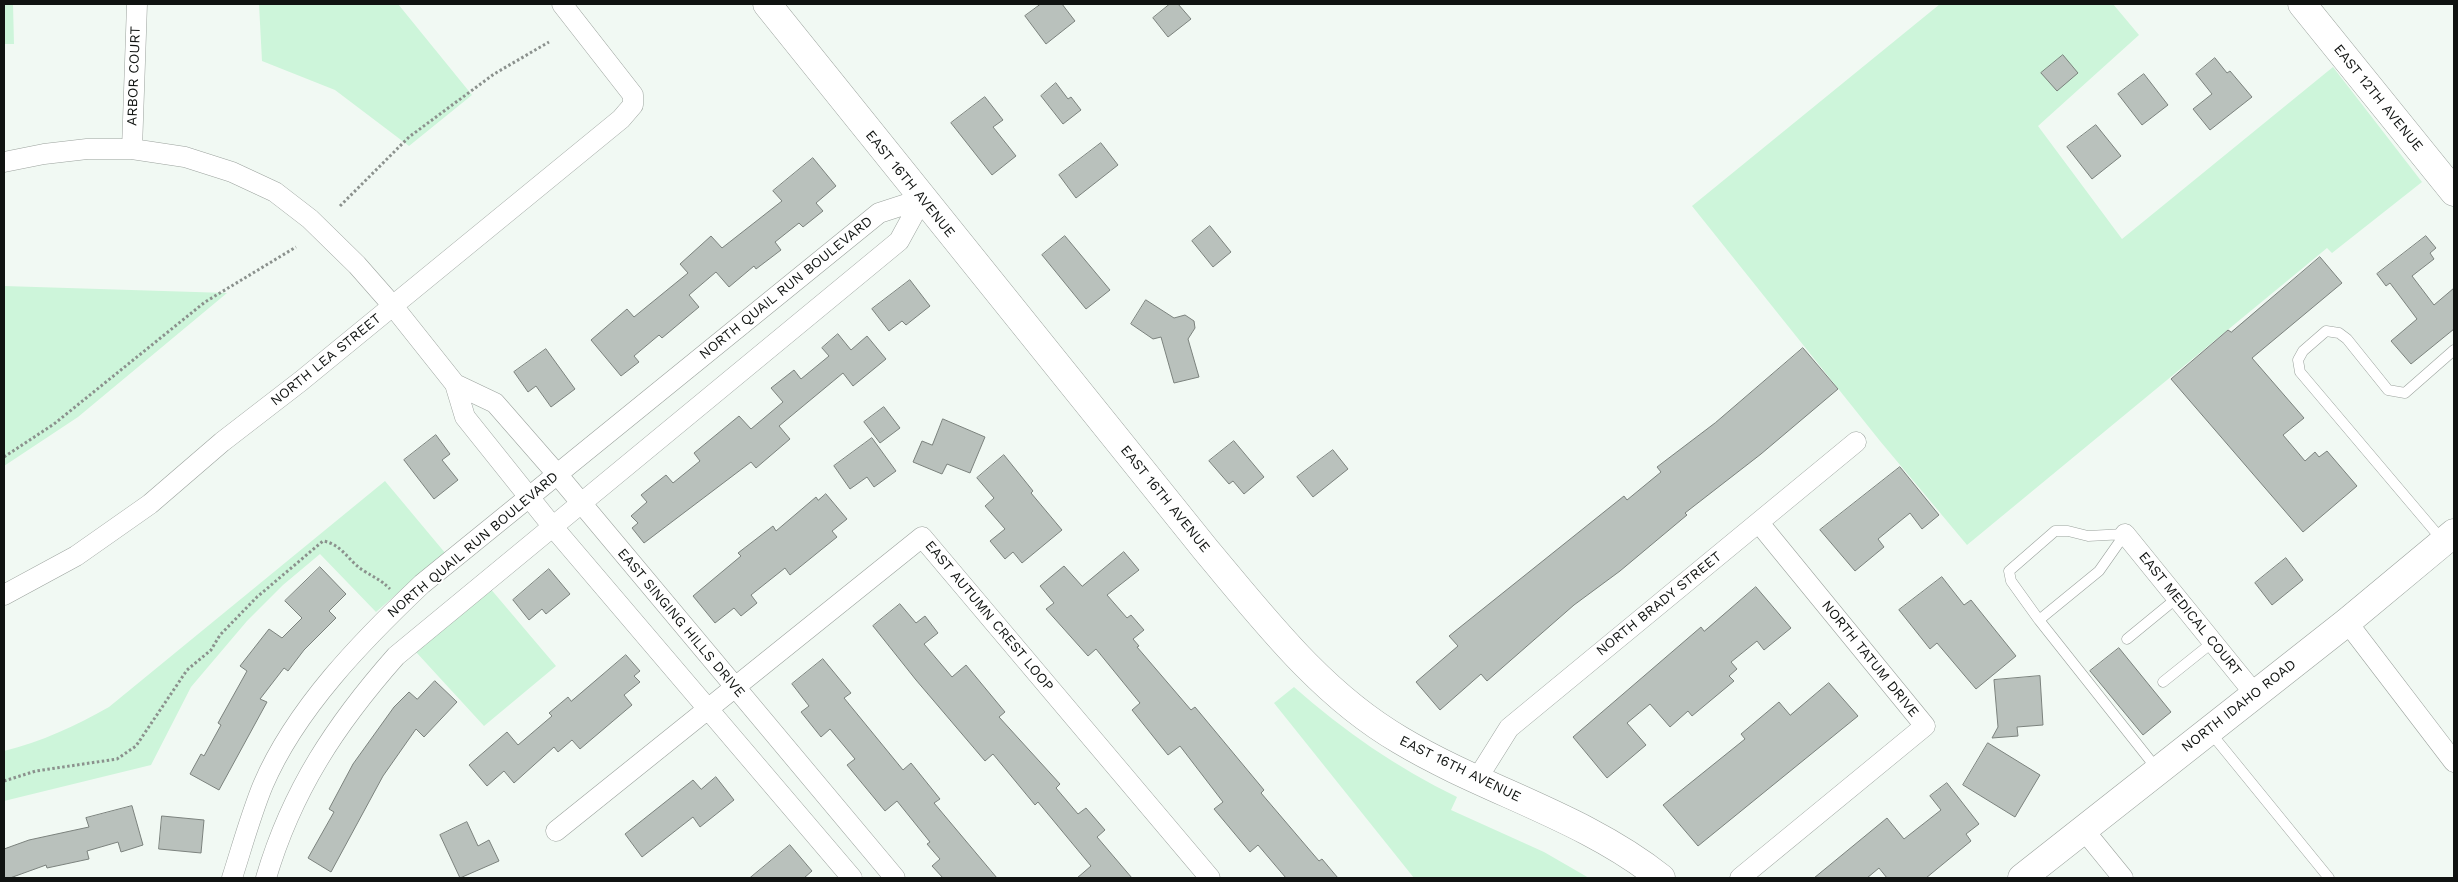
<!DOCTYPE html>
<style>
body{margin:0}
#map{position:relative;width:2458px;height:882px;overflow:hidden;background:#f1f9f3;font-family:"Work Sans",sans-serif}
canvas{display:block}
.frame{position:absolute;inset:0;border:5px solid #101311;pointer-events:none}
</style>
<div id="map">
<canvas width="2458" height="882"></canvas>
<div class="frame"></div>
</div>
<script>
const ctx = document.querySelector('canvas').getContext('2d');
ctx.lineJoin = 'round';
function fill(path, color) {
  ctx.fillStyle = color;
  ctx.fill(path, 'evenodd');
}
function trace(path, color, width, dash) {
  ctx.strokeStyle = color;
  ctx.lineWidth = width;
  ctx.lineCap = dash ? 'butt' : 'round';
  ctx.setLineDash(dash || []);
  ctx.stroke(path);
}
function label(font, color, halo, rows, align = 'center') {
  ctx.font = font + ' "Work Sans",sans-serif';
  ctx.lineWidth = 4;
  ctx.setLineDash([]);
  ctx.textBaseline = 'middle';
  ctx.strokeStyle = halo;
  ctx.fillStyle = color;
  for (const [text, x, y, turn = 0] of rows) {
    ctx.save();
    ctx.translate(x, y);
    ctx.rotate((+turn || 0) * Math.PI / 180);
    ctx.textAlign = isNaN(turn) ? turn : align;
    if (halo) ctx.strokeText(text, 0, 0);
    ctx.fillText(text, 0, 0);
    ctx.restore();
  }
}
fill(new Path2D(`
 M4,4H13L14,44H4Z
 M259,4H398L472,95L409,146L335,90L262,61Z
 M1940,4H2113L2139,35L2038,126L2122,239L2333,67L2422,182L2332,253L2327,248L1967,545L1880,441L1692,206Z
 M4,286L227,293L78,417L4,466Z
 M385,481L446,554L415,578L376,612L320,554L283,585L247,621L191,687L151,765L4,801V751C41,742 75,726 109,707Z
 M489,587L556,666L484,726L416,652Z
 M1294,687C1344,731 1397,768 1457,797L1451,810L1544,852L1589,878H1414L1274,703Z`), '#cdf5da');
const building = new Path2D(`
 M1041,4H1062L1075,21L1046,44L1025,16Z
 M1170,4H1178L1191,19L1168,37L1153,18Z
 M2063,55L2078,73L2057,91L2041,73Z
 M2215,58L2227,73L2230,71L2252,97L2210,130L2193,109L2212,94L2196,74Z
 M2144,74L2168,105L2142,125L2118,94Z
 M1056,83L1068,99L1071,97L1081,110L1063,124L1041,96Z
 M985,97L1003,120L993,127L1016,156L992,175L951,123Z
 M2096,125L2121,156L2092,179L2067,147Z
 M1101,143L1118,165L1076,198L1059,175Z
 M813,158L836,186L816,203L823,211L803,227L799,223L775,242L781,250L756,269L754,266L729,287L716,272L689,295L699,307L662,338L659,335L634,356L639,362L621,376L591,340L627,309L634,317L688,273L680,264L711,236L722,248L782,201L773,191Z
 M1210,226L1231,252L1213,267L1192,241Z
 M1065,236L1110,290L1086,309L1042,255Z
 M2426,236L2436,248L2430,253L2434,259L2412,276L2434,305L2454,288V329L2411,364L2391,341L2417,319L2390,283L2386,286L2377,274Z
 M2320,257L2342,283L2252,358L2304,418L2283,435L2305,461L2315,452L2319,457L2327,451L2357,486L2303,532L2171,379L2228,330L2231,332Z
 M910,280L930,306L906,325L902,321L889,331L872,309Z
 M1146,300L1174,318L1185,315L1194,321L1195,328L1188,339L1199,377L1174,383L1161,337L1153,339L1131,324Z
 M838,334L851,350L867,336L886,359L853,386L843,373L779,426L790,439L756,468L751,462L644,543L632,528L638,523L631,516L647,502L641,495L666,475L673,483L700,461L694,453L739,416L751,429L783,402L771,388L794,370L801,379L829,356L822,348Z
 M1803,348L1838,389L1761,454L1685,513L1687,515L1620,571L1574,605L1487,681L1481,674L1440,710L1416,682L1458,646L1449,636L1624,496L1627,500L1661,472L1657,467L1715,423Z
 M546,349L575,389L551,407L536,386L528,392L514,372Z
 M884,407L900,428L880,443L864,422Z
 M943,419L985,437L970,473L947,464L942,474L913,462L922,441L932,445Z
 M436,435L450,454L442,460L458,480L434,499L404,460Z
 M872,438L896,471L874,487L867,477L850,489L834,466Z
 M1234,441L1264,477L1244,494L1233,481L1229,484L1209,461Z
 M1333,450L1348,469L1313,497L1297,477Z
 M1004,455L1033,491L1031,493L1062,530L1022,563L1013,552L1005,559L990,541L1005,529L985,506L994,498L977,478Z
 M1900,467L1939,515L1922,529L1910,513L1878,539L1884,547L1855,571L1820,530Z
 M826,494L847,519L832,531L837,537L790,575L785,568L751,595L757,603L741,616L734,608L715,623L693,596L741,556L738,553L773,526L776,531L816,497L818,500Z
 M1124,552L1139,570L1107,595L1127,618L1131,615L1144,630L1133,639L1139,646L1137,647L1191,710L1195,707L1264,790L1261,793L1319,861L1322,859L1338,878H1286L1258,845L1250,852L1214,809L1223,802L1180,746L1168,755L1132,710L1140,703L1096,649L1088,656L1046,609L1054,603L1040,586L1064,566L1082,586Z
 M2286,558L2303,580L2272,605L2255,583Z
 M320,567L346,594L329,611L336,618L304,650L288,671L284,668L260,699L267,702L219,790L190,774L201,754L204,756L221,725L218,723L247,671L240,666L269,629L282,638L302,618L285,601Z
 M549,569L570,594L546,614L542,609L529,620L513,600Z
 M1942,577L1964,605L1971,600L2016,656L1976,689L1937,643L1930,649L1899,610Z
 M1756,587L1791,628L1764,650L1757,641L1731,662L1737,669L1729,676L1734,681L1692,716L1688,711L1670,727L1650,704L1627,723L1646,745L1607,778L1573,737L1701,627L1704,631Z
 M900,604L916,623L925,616L938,633L924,644L952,677L966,665L1005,712L999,717L1060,784L1056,788L1078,814L1086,808L1105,830L1097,837L1132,878H1077L1091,866L1038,802L1035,805L993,754L985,761L916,680L873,626Z
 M2119,648L2171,712L2143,735L2090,671Z
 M626,655L640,671L634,676L640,682L624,695L632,705L580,749L572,740L558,752L554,747L514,783L504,771L487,786L469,765L507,732L518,745L552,716L549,713L568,697L571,701Z
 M823,659L851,693L844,698L903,770L911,763L940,799L934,803L997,878H943L932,866L940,859L927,844L930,842L897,801L885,811L847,765L855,759L830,729L821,737L801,712L809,706L792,684Z
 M2040,676L2043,725L2017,727L2018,736L1992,738L1998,727L1994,680Z
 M435,681L457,702L424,737L416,729L383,776L331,872L308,858L334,812L329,809L353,764L394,707L409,692L417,699Z
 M1829,683L1858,716L1698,846L1663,805L1745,739L1741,734L1779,702L1790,715Z
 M1988,743L2040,775L2015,817L1963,785Z
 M716,777L734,800L700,827L693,817L642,857L625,834L693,780L701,789Z
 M1947,783L1979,824L1966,834L1971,841L1926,878H1887L1879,868L1867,878H1814L1887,818L1904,839L1941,810L1930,796Z
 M132,806L143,845L121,852L118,842L87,851L89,859L47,868L46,865L10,878H4V849L29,840L89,827L86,818Z
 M162,816L204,820L201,853L159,849Z
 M467,822L478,846L489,840L499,861L460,878L440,835Z
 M790,845L812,871L804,878H750Z`);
fill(building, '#b9c1bc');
trace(building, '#7b827d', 1);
const lane = new Path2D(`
 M2125,534L2088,536L2068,531H2055L2009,571L2011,581L2039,620L2157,769
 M2443,541L2300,372L2298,360L2303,351L2326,331L2339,333L2347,339L2388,390L2405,393L2454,350
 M2039,620L2099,571L2125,534
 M2127,639L2177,598
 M2163,682L2213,642
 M2210,732L2329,878`);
const street = new Path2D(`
 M132,149L137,4
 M4,162L44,154L87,149H132L185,157L232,172L275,192L310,219L357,265L393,306L455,384L465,417L553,527L852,878
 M455,384L495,403L557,474L895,878
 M2125,534L2254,693
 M4,595L76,556L150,504L222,442L301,381L621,119L633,105V95L562,4
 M2347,622L2454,762
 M1477,779L1509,728L1856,442
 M2083,829L2123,878
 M556,831L922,537L1210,878
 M232,878C242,847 251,814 263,785C296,708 363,640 422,584L879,213L922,199
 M266,878C292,790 336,724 396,656L899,241L922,199
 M1740,878L1925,726L1759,523`);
const secondary = new Path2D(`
 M767,4L1206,550C1264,619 1321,694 1400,740C1485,791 1583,816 1661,878
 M2302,4L2454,192
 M2022,878L2347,622L2454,533`);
trace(lane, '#9ba29d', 11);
trace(street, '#9ba29d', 21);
trace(secondary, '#9ba29d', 29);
trace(new Path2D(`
 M340,206L409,137L494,74L549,42
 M4,457L54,424L205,302L296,247
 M4,781L36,771L117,759L136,746L187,670L211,650L220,635L257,597L323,541C342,544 349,562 364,571C375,578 380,579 390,589`), '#8b918d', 3, [2.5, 2.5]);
trace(lane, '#fff', 10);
trace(street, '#fff', 20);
trace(secondary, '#fff', 28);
label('14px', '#101311', '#fff', [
 ["ARBOR COURT",134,76,-88],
 ["EAST 12TH AVENUE",2378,98,51],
 ["EAST 16TH AVENUE",910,184,51],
 ["NORTH QUAIL RUN BOULEVARD",786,288,-39],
 ["NORTH LEA STREET",326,360,-39],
 ["EAST 16TH AVENUE",1165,499,51],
 ["NORTH QUAIL RUN BOULEVARD",473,545,-40],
 ["NORTH BRADY STREET",1659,604,-39],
 ["EAST MEDICAL COURT",2190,614,51],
 ["EAST AUTUMN CREST LOOP",989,616,50],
 ["EAST SINGING HILLS DRIVE",681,623,50],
 ["NORTH TATUM DRIVE",1870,659,51],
 ["NORTH IDAHO ROAD",2239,706,-38],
 ["EAST 16TH AVENUE",1460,769,26]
]);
</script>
